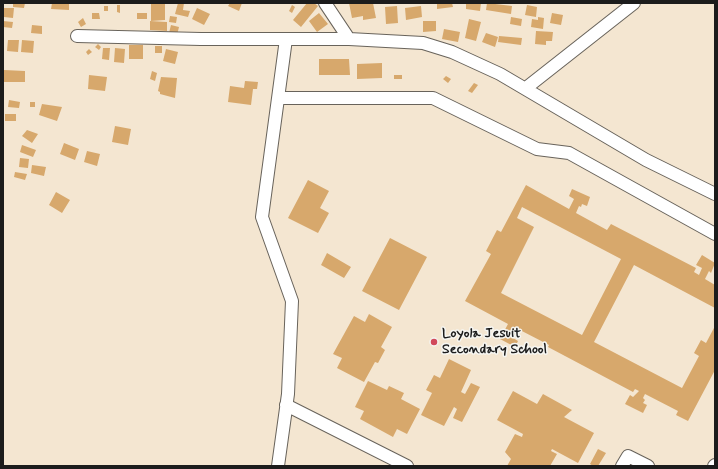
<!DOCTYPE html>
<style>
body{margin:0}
#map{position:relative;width:718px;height:469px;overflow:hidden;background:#f4e6d1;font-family:Mynerve,sans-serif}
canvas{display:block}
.frame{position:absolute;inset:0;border:4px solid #1c1c1c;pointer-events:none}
</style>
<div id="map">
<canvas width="718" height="469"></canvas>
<div class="frame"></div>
</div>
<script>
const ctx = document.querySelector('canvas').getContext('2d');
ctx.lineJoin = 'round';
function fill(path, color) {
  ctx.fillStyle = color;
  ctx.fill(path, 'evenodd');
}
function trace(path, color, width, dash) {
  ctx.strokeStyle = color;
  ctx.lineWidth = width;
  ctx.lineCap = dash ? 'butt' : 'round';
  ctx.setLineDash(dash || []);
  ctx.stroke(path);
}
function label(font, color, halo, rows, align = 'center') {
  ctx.font = font + ' Mynerve,sans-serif';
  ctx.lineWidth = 3;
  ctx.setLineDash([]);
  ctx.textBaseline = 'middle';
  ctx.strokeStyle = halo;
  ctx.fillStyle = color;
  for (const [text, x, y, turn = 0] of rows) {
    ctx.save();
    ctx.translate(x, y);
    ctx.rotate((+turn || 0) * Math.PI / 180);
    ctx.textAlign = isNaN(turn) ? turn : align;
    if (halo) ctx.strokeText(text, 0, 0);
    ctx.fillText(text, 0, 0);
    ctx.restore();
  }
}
fill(new Path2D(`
 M13,3H25L24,8L13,7Z
 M52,3H69V10L51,9Z
 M178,3H184L183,10L190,11L188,17L175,14Z
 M230,3H242L239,11L228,6Z
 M307,3H314L318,6L301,27L293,20Z
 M349,3H373L376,18L363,20V16L352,18Z
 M437,3H452L453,7L437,9Z
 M466,3H481L480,11L466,9Z
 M487,3L512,6L511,14L486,10Z
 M151,4H165V20L151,21Z
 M117,5H120V13L117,12Z
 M292,5L295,7L292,13L289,11Z
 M527,5L537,7L536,17L525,15Z
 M104,6H108V11H104Z
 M397,6L398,23L386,24L385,7Z
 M421,6L422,17L406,20L405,8Z
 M4,8H14L13,18L4,17Z
 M197,8L210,14L204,25L192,19Z
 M92,13H99L100,19H92Z
 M137,13H147V19H137Z
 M319,13L328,24L317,32L309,21Z
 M552,13L563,15L561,25L550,23Z
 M170,16L177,17L176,23L169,22Z
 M511,17L522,19L521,26L510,24Z
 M538,17L544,18L543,29L531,27L532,19L538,20Z
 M83,18L86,24L81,27L78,22Z
 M469,19L481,22L476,41L465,38Z
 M3,21L13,22L12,28L3,27Z
 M150,21L167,22V31L150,30Z
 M423,21H436V31L423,32Z
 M32,25L42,26V34L31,33Z
 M171,25L179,27L177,35L169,33Z
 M444,29L460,32L458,42L442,39Z
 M536,31L553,32L552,41H546V45L535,44Z
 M486,33L498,37L495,47L482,42Z
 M499,36L522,38L521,45L498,42Z
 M8,40H19L18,52L7,51Z
 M22,40L34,41L33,53L21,52Z
 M98,44L101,47L99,50L95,47Z
 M129,45H143V59H129Z
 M155,46H162V53H155Z
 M103,48H110L109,60L102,59Z
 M115,48L125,49L124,63L114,62Z
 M89,49L92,52L88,55L86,52Z
 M166,49L178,52L175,64L163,61Z
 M319,59H349L350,75H319Z
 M382,63V78L357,79V64Z
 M4,70L25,71V82H4Z
 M152,71L157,73L155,81L150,79Z
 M89,75L107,77L105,91L88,89Z
 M394,75H402V79H394Z
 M446,76L451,79L448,83L443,79Z
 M161,77L177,78L175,98L160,94V92L158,91Z
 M245,81L258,82L257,89H253L251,105L228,102L230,86L244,88Z
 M474,83L478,85L472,93L468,91Z
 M9,100L20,102L19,108L8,107Z
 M30,102H35V107H30Z
 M42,104L62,107L57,121L39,115Z
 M5,114H16V121H5Z
 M115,126L131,129L128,145L112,142Z
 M27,130L38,134L32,143L22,136Z
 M64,143L79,149L75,160L60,154Z
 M22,145L36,150L33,157L20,152Z
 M87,151L100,154L97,166L84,162Z
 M20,158L29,159L28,168L19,167Z
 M32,165L46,167L44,176L31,173Z
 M15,172L27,174L25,180L14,177Z
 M308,180L329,191L320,208L329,213L318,233L288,218Z
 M526,185L569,209L574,199L569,196L572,189L590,197L587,206L582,204L581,207L579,206L576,213L607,230L611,224L696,268L694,272L699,275L702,268L696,265L702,255L715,263L711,273L709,271L705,279L715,285V308L634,265L594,342L682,388L699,356L694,353L701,340L706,343L715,326V370L688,421L676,415L678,411L645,394L643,398L645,400L643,403L647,405L643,413L625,404L630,395L633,397L639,391L635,389L633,392L548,347L549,345L518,329L513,338L518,341L515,347L500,339L508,324L465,301L491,254L486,251L497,230L501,232ZM522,207L621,259L582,335L501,293L534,227L517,218Z
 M56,192L70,200L62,213L49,205Z
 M390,238L427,257L399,310L362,291Z
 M327,253L351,267L344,278L321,265Z
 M369,314L392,327L381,347L385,350L378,363L375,362L364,382L337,368L342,358L333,354L354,316L365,322Z
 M449,359L471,370L461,392L465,394L471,383L480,387L462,422L453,418L457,409L454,407L444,426L421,415L432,393L426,390L434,375L440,378Z
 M368,381L387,390L389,386L404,393L401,399L420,409L407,434L397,429L393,437L360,419L364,411L355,407Z
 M513,391L537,404L543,394L572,410L564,417L594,433L578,463L552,449L551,451L557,454L550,466H507L511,459L505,452L515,434L522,437L523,434L497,420Z
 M598,449L606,453L598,466H593L590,464Z`), '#d7a86c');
const minor = new Path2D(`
 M325,3L349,39
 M77,36L201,39H349L423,43L452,52L500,74L646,160L715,194
 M526,88L634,3
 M278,98H433L537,149L569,153L715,234
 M286,405L407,466
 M278,466L288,394L292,301L262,217L286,39
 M622,466L628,456L648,466
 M714,466L715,465`);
trace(minor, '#68635b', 14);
trace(minor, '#fff', 12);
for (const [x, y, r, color] of [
 [434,342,4,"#d1495b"]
]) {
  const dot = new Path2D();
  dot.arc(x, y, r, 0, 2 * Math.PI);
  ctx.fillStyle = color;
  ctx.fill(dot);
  trace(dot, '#f6f6f2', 1.5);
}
label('bold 14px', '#1c1c1c', '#f6f6f2', [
 ["Loyola Jesuit",442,334],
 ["Secondary School",442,350]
], 'left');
</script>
